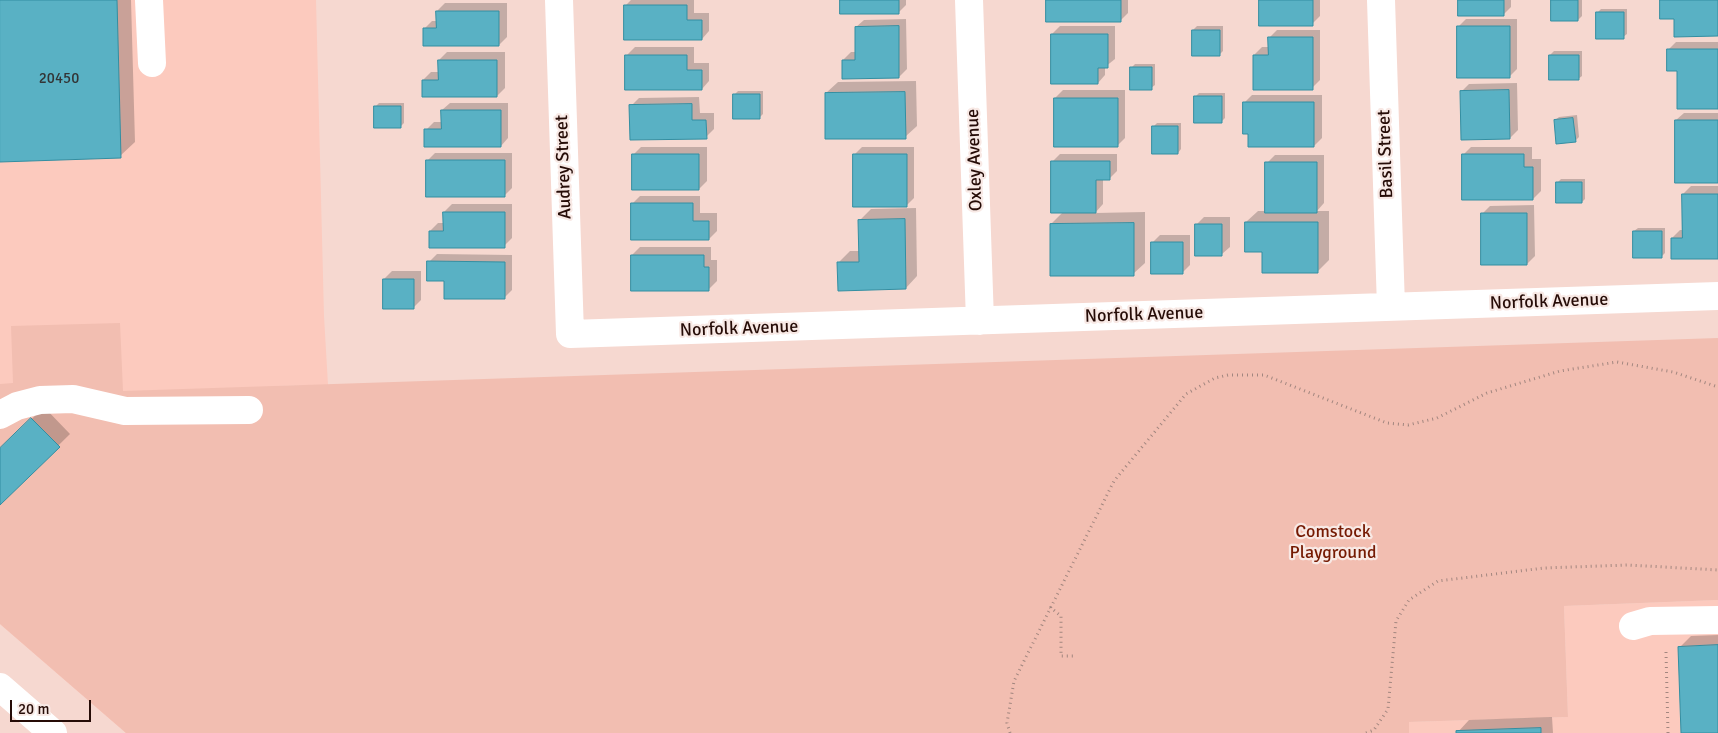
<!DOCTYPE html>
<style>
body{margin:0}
#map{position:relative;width:1718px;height:733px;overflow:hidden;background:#f6d8d0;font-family:Signika,sans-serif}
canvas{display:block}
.scale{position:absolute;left:10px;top:700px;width:81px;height:22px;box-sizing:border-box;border:2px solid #260c07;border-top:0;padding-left:6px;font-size:15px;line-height:18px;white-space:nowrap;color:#260c07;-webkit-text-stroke:4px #f8e9e5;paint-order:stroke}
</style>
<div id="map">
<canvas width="1718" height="733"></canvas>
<div class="scale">20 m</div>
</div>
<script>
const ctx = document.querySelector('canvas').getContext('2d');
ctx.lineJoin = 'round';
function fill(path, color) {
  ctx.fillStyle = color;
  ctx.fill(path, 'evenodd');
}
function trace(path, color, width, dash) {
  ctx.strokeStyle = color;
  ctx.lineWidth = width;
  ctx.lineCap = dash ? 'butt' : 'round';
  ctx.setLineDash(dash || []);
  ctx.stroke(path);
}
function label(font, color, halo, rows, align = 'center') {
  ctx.font = font + ' Signika,sans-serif';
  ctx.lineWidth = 4.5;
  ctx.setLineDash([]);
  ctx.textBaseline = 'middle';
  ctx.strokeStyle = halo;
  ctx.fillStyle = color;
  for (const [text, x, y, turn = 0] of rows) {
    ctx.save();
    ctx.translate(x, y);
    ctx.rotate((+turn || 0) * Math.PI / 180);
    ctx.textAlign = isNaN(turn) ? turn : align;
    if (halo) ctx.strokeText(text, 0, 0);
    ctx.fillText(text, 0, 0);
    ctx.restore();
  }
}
fill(new Path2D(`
 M0,0H316L324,316L328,385L274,386L126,733L0,624Z
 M1718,600V733H1409V722L1568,717L1564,606Z`), '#fccabe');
fill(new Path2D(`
 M120,323L123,391L1718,338V600L1564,606L1568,717L1409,722V733H126L0,624V384L13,383L11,326Z`), '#f2beb1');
fill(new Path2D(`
 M0,0H131L135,142L120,156L0,161Z
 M631,0H694V13H709V31L702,39L625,6Z
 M841,0H906V5L898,13Z
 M1047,0H1128V13L1120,21Z
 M1261,0H1320V16L1312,24Z
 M1459,0H1511V7L1503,15Z
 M1552,0H1582V16L1578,20Z
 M445,3H507V37L499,45L424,29L432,21H437V11Z
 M1601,9H1627V34L1623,37L1597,13Z
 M906,19L907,69L899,77L843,60L851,52H857L856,27L864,20Z
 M1466,19H1517V69L1509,77L1458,27Z
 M1060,26H1115V59L1105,67V75L1098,83L1052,34Z
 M1197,26H1223V51L1219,55L1193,30Z
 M1277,30H1320V80L1312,88L1254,55L1262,47H1269V38Z
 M1676,42H1718V108L1678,70L1668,50Z
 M635,47H694V63H709V81L702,89L627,55Z
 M1554,51H1582V76L1578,79L1550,55Z
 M447,52H505V88L497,96L423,80L431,72H439V60Z
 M1135,64H1155V85L1151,88L1132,67Z
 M916,81L917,126L905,137L826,93L838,82Z
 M1517,83L1518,130L1510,138L1461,92L1469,84Z
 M1063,90H1125V138L1117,146L1055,98Z
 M738,91H763V114L759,118L734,95Z
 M1199,93H1225V118L1222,121L1195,97Z
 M1252,95H1322V138L1314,146L1244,103Z
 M699,97L700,113H714V129L706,137L631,106L639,98Z
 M379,103H404V123L400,127L375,107Z
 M450,103H508V138L501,146L426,130L434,122H442V110Z
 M1684,113H1718V182L1676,120Z
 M1577,115L1579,137L1575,141L1555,120L1559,117Z
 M1157,123H1181V149L1178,153L1153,127Z
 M641,147H707V181L699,189L633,155Z
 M862,147H914V198L906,206L854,155Z
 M1471,147H1532V159H1541V191L1533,199L1463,155Z
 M435,153H512V188L504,196L427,161Z
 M1060,154H1117V171L1109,179H1103V204L1095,213L1145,212V263L1133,274L1051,224L1063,212L1052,162Z
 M1275,155H1324V203L1317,211H1329V260L1317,272L1263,251L1246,222L1258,211H1267V163Z
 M1561,179H1585V199L1582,202L1557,183Z
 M1691,186H1718V258L1672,238L1680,230H1684L1683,194Z
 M640,196H700V213H717V231L709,239L632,204Z
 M452,204H512V238L504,246L430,231L438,223H444V212Z
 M1534,205L1535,256L1527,264L1482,214L1490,206Z
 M916,208L917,276L906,288L838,263L850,251H860L859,221L871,209Z
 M1204,217H1230V247L1222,254L1196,225Z
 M1638,228H1665V253L1661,257L1634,231Z
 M1160,235H1190V265L1182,273L1152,243Z
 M640,247H711V260H717V281L709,289L632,255Z
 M437,254L512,255V290L504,298L445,279L429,262Z
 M392,271H421V300L413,308L384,279Z
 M44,407L70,434L0,503V450Z
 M1718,635V733H1683L1680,647L1691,636Z
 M1552,717L1553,733H1457L1469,720Z`), '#0003');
const building = new Path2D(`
 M0,0H117L121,158L0,162Z
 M840,0H899V14H840Z
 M1046,0H1121V22H1046Z
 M1259,0H1313V26H1259Z
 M1458,0H1504V16H1458Z
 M1551,0H1578V21H1551Z
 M1660,0H1718V36L1674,37V19H1660Z
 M624,5H687V20H702V40H624Z
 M436,11H499V46H423V28H436Z
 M1596,12H1624V39H1596Z
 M899,26V78L842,79V60H855V27Z
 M1457,26H1510V78H1457Z
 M1192,30H1220V56H1192Z
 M1051,34H1108V68H1098V84H1051Z
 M1268,37H1313V90H1253V55H1268Z
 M1667,49H1718V109H1677V71H1667Z
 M625,55H687V70H702V90H625Z
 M1549,55H1579V80H1549Z
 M438,60H497V97H422V80H438Z
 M1130,67H1152V90H1130Z
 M1509,90L1510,139L1461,140L1460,91Z
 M905,92L906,139H825V93Z
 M733,94H760V119H733Z
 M1194,96H1222V123H1194Z
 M1054,98H1118V147H1054Z
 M1243,102H1314V147H1248V134H1243Z
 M692,104V120H706L707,139L630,140L629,105Z
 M374,106H401V128H374Z
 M441,110H501V147H424V129H441Z
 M1573,118L1576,142L1556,144L1554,120Z
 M1675,120H1718V183H1675Z
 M1152,126H1178V154H1152Z
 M632,154H699V190H632Z
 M853,154H907V207H853Z
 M1462,154H1524V167H1533V200H1462Z
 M426,160H505V197H426Z
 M1051,161H1110V180H1096V213H1051Z
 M1265,162H1317V213H1265Z
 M1556,182H1582V203H1556Z
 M1682,194H1718V259H1671V238H1682Z
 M631,203H693V221H709V240H631Z
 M443,212H505V248H429V231H443Z
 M1481,213H1527V265H1481Z
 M905,219L906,289L838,291L837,262H859L858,220Z
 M1245,222H1318V273H1262V252H1245Z
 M1134,223V276H1050V224Z
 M1195,224H1222V256H1195Z
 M1633,231H1662V258H1633Z
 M1151,242H1183V274H1151Z
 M631,255H704V267H709V291H631Z
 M427,261L505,262V299H444V281H427Z
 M383,279H414V309H383Z
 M31,418L60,447L0,505V448Z
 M1718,645V733H1681L1678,647Z
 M1541,728V733H1456V731Z`);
fill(building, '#59b1c4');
trace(building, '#338ea1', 1);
trace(new Path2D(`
 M1050,607L1061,616V656H1074
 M1666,652L1668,733
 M1010,733L1007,723L1014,681L1114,481L1186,394L1215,378L1228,375H1264L1387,423L1408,425L1437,418L1487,393L1560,371L1617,362L1673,372L1718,387
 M1366,733L1374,730L1388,709L1396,621L1409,600L1438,581L1544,568L1628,565L1718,570`), '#a2867f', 3, [1, 4]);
trace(new Path2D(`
 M149,0L152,63
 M559,0L570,334L1718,296
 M969,0L980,321
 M1381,0L1391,307
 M0,415L17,406L40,400L73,399L125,411L249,410
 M1633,626L1650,621L1718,620`), '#fff', 28);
trace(new Path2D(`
 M0,687L53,733`), '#fff', 28);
label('15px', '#333536', null, [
 ["20450",59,79]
]);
label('18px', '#260c07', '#f8e9e5', [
 ["Basil Street",1386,154,-92],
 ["Oxley Avenue",975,160,-92],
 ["Audrey Street",564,167,-92],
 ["Norfolk Avenue",1549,302,-2],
 ["Norfolk Avenue",1144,315,-2],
 ["Norfolk Avenue",739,329,-2]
]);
label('18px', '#751a03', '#f8e9e5', [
 ["Comstock",1333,532],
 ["Playground",1333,553]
]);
</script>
